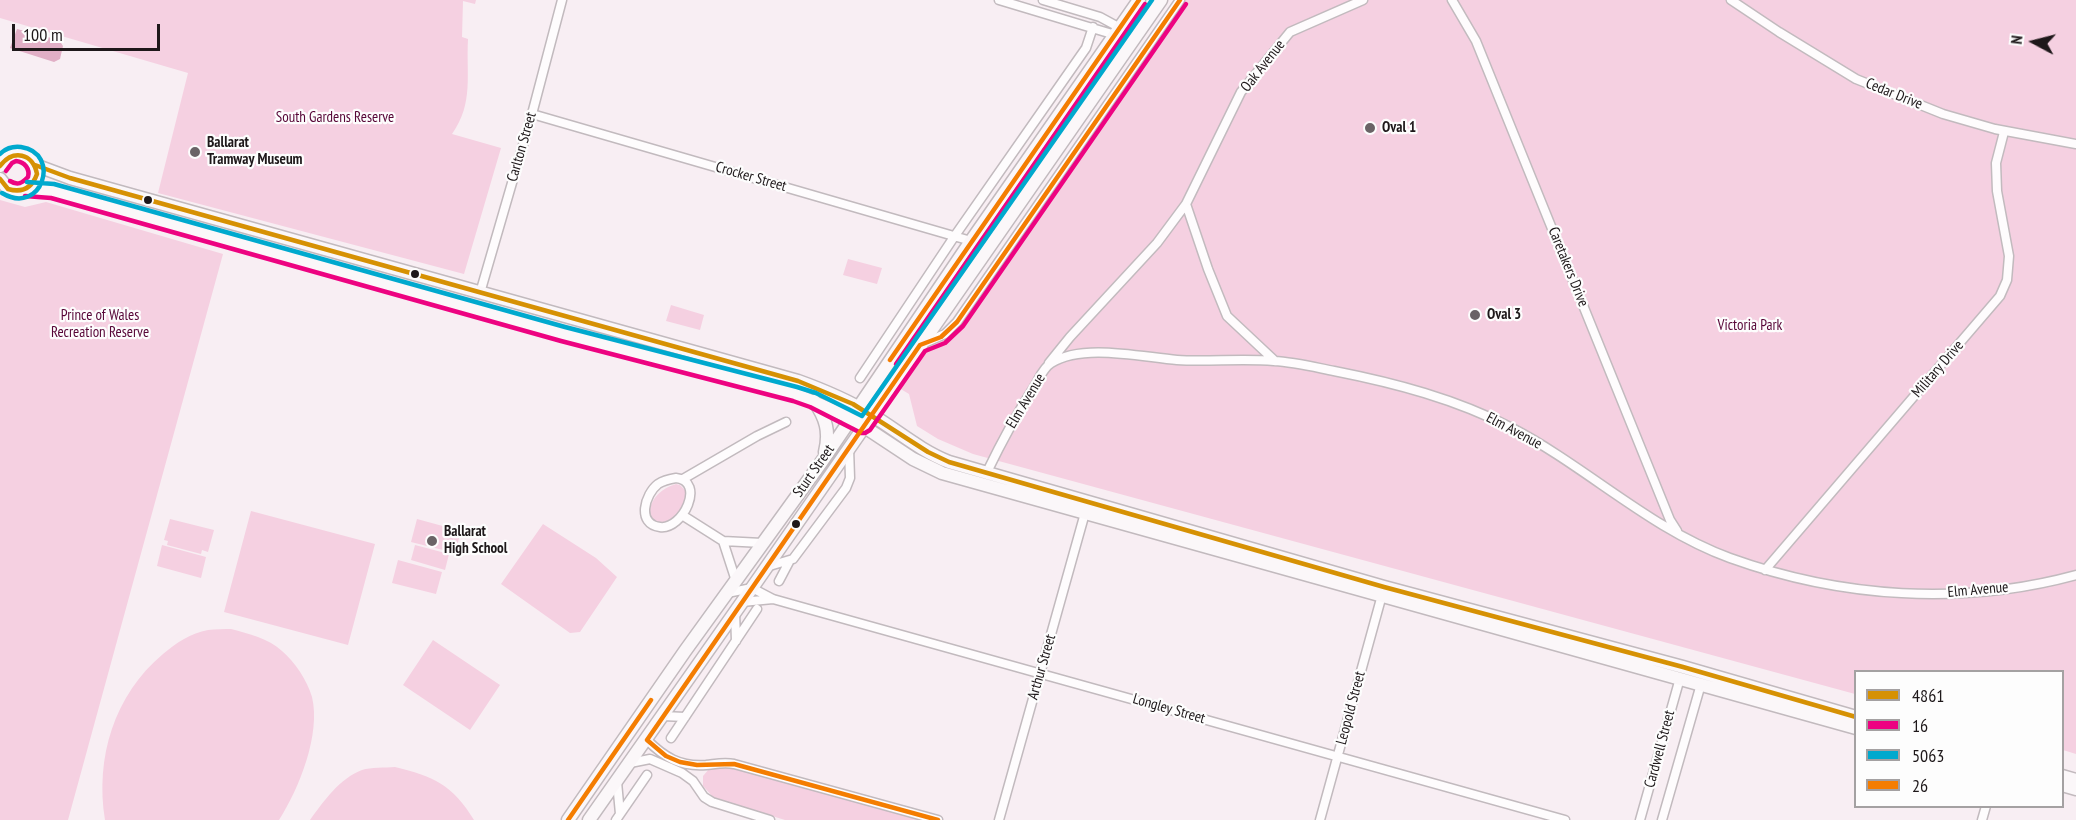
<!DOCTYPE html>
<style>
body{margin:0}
#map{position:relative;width:2076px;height:820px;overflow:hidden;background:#f8eef3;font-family:"PT Sans Narrow",sans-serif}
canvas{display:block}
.legend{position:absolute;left:1854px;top:670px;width:210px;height:138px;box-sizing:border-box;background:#fdfdfd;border:2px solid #a4a1a2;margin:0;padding:8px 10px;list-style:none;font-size:18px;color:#1e181a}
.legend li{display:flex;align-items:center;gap:12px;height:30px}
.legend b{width:30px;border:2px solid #a4a1a2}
.north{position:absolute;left:2004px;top:12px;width:60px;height:60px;-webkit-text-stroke:4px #fdfdfd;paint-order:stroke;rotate:277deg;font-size:16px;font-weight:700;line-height:24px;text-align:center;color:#1e181a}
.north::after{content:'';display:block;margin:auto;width:21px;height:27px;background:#1e181a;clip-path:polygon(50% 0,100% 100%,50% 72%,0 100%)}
.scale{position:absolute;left:12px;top:24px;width:148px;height:27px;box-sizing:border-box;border:3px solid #1e181a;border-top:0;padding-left:8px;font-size:18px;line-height:21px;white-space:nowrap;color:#1e181a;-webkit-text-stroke:4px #fdfdfd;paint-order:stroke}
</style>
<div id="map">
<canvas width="2076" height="820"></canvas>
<ul class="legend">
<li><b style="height:8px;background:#d69104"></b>4861</li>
<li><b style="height:8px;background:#ed0381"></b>16</li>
<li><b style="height:8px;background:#00a9ce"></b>5063</li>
<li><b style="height:8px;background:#f47d01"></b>26</li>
</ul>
<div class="north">N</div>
<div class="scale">100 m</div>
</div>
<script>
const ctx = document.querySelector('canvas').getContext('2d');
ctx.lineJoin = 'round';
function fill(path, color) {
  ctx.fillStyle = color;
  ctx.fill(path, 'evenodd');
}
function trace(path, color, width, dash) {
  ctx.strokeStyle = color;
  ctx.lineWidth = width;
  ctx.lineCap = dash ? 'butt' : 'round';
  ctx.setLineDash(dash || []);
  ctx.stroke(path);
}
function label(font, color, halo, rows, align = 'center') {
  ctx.font = font + ' "PT Sans Narrow",sans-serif';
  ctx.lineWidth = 4.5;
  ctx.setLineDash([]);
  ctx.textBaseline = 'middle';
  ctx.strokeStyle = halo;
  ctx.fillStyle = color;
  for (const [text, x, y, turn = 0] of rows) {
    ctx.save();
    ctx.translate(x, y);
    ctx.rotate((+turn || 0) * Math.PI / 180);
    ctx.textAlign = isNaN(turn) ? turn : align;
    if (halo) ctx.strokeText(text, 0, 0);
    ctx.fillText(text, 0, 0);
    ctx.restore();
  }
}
fill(new Path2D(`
 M0,0H476L475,4L463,1L462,37L468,39C466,75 474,103 452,134L501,148L464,274L158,193L188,73L0,18Z
 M1184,0H2076V754L2063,750L2062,672H1856L1855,694L973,454L938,439L917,426L909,394L899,388L928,347L944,340L956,331Z
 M0,200L25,207L46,202L223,254L68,820H0Z
 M848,259L882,268L877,284L843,275Z
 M671,305L704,315L700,330L666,321Z
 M676,484L680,485L685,490C689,507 672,529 654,522L649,512C652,497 662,488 676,484Z
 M251,511L375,544L348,645L224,612Z
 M170,519L214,530L208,552L202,550L201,554L167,545L168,541L164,540Z
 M417,519L461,531L455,553L411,542Z
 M543,524L596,558L617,577L580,632L570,633L501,584Z
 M162,545L206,557L201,578L157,566Z
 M415,545L449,554L445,570L411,560Z
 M398,560L442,572L436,594L392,583Z
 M231,629C249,634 268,638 282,651C295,662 307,680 312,697C321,734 299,789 279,820H105C95,758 114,695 163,654C176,643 191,633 208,630C216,629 224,629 231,629Z
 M433,640L500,685L470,730L403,685Z
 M726,766L926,820H785L714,798L703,786V776L709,769Z
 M395,767C433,776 453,785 474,820H310C323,802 340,778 362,770C371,767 385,768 395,767Z`), '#f5d0e1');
fill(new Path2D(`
 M17,29L59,40L63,46L60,59L54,62L10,48Z`), '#e1afc6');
const minor = new Path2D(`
 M999,0L1132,40
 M1043,0L1100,17L1135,36
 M1452,0L1476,41L1670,520L1677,531
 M1731,0L1779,32L1856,79L1943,114L1995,129L2076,144
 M532,114L971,241
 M480,293L532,114L562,0
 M922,344L945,334L957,322L1180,0
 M1275,361L1227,316L1208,269L1186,204L1241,92L1290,32L1363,0
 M1049,363L1070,337L1157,243L1186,204
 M860,378L954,237L1086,48L1093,27
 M987,472C1001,443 1016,415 1034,387C1039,379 1043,368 1051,363C1083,343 1141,357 1177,360C1209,362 1242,358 1274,361C1294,362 1314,367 1334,371C1395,383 1456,399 1512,428C1587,467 1650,529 1730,558C1841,598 1962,606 2076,575
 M676,478C706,481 683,530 660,527C636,524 645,494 658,484C664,480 670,479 676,478Z
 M683,479L757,436L786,422
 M682,515L723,541L762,543
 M723,541L736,581
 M766,567L793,559L846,488L850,478L849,448
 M1765,570L2000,296L2007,280L2009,256L1997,191L1996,163L2004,132
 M779,581L789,562
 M727,593L752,588L773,599L805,608L1565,820
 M742,602L773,599
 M735,612L736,641
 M663,716L685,717
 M671,738L757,609
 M647,740C664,757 680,767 706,765C716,764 724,762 734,764L938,820
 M630,763L650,759L682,773L693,781L704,797L712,802L770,820
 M617,782L620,814
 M616,820L647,775
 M999,820L1085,513
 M1320,820L1382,595
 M1640,820L1680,678
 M1662,820L1701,684
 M1982,820L1986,806`);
const secondary = new Path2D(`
 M35,165L70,178L798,381C823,390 847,400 870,414C897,430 919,450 949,462L1384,587L1683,667L1856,717
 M0,166C10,147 36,152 37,174C33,188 22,194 8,189L0,179
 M26,189L52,191L563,334L795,394L851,418L913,459L942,473L1856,728
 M814,401C826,418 830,432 825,452
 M2062,776L2076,780
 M2062,785L2076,789
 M568,820L685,651L823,460L971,241L1139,0
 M589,820L752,588L1161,0`);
trace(minor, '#c2babe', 11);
trace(secondary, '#c2babe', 15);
trace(minor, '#fefcfd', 8);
trace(secondary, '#fbf7f9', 12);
trace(new Path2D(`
 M35,165L70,178L798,381L853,404L928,452L949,462L1384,587L1683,667L1856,717
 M0,166C13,149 33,153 37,174C32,188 22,193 8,189L0,179`), '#d69104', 4.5);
trace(new Path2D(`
 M6,171L12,163L16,161C25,162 30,169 28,177C22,183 18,186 10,181
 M25,196L51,198L561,341L793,401L810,407L861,433H865L870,430L925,351L945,343L963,326L1186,4
 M896,364L1145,4`), '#ed0381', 4.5);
trace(new Path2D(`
 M0,154C6,148 13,146 21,147C62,153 42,217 2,193
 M27,182L54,184L565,327L797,387L816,393L862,416L1152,0`), '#00a9ce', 4.5);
trace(new Path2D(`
 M890,360L1139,0
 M568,820L651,700
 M938,820L734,764L697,765L680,762L666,756L647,740L920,345L941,337L957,322L1180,0`), '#f47d01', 4.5);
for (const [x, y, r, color] of [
 [1370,128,6,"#6a6366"],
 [195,152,6,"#6a6366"],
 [148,200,5,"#1e181a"],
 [415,274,5,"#1e181a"],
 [1475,315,6,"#6a6366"],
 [796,524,5,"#1e181a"],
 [432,541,6,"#6a6366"]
]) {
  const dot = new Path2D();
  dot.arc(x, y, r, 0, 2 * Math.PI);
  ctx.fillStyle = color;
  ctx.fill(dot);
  trace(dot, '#fdfdfd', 2);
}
label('15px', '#1e181a', '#fdfdfd', [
 ["Oak Avenue",1263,66,-52],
 ["Cedar Drive",1894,94,22],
 ["Carlton Street",522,147,-74],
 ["Crocker Street",751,177,16],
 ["Caretakers Drive",1568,267,68],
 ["Military Drive",1938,369,-49],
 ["Elm Avenue",1026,401,-59],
 ["Elm Avenue",1514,431,28],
 ["Sturt Street",814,471,-55],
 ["Elm Avenue",1978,590,-5],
 ["Arthur Street",1042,667,-74],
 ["Leopold Street",1351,708,-75],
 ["Longley Street",1169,709,16],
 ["Cardwell Street",1660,749,-75]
]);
label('15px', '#570637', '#fdfdfd', [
 ["South Gardens Reserve",335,118],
 ["Prince of Wales",100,316],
 ["Recreation Reserve",100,333],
 ["Victoria Park",1750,326]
]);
label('bold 15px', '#1e181a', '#fdfdfd', [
 ["Oval 1",1382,128],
 ["Ballarat",207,143],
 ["Tramway Museum",207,160],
 ["Oval 3",1487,315],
 ["Ballarat",444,532],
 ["High School",444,549]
], 'left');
</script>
